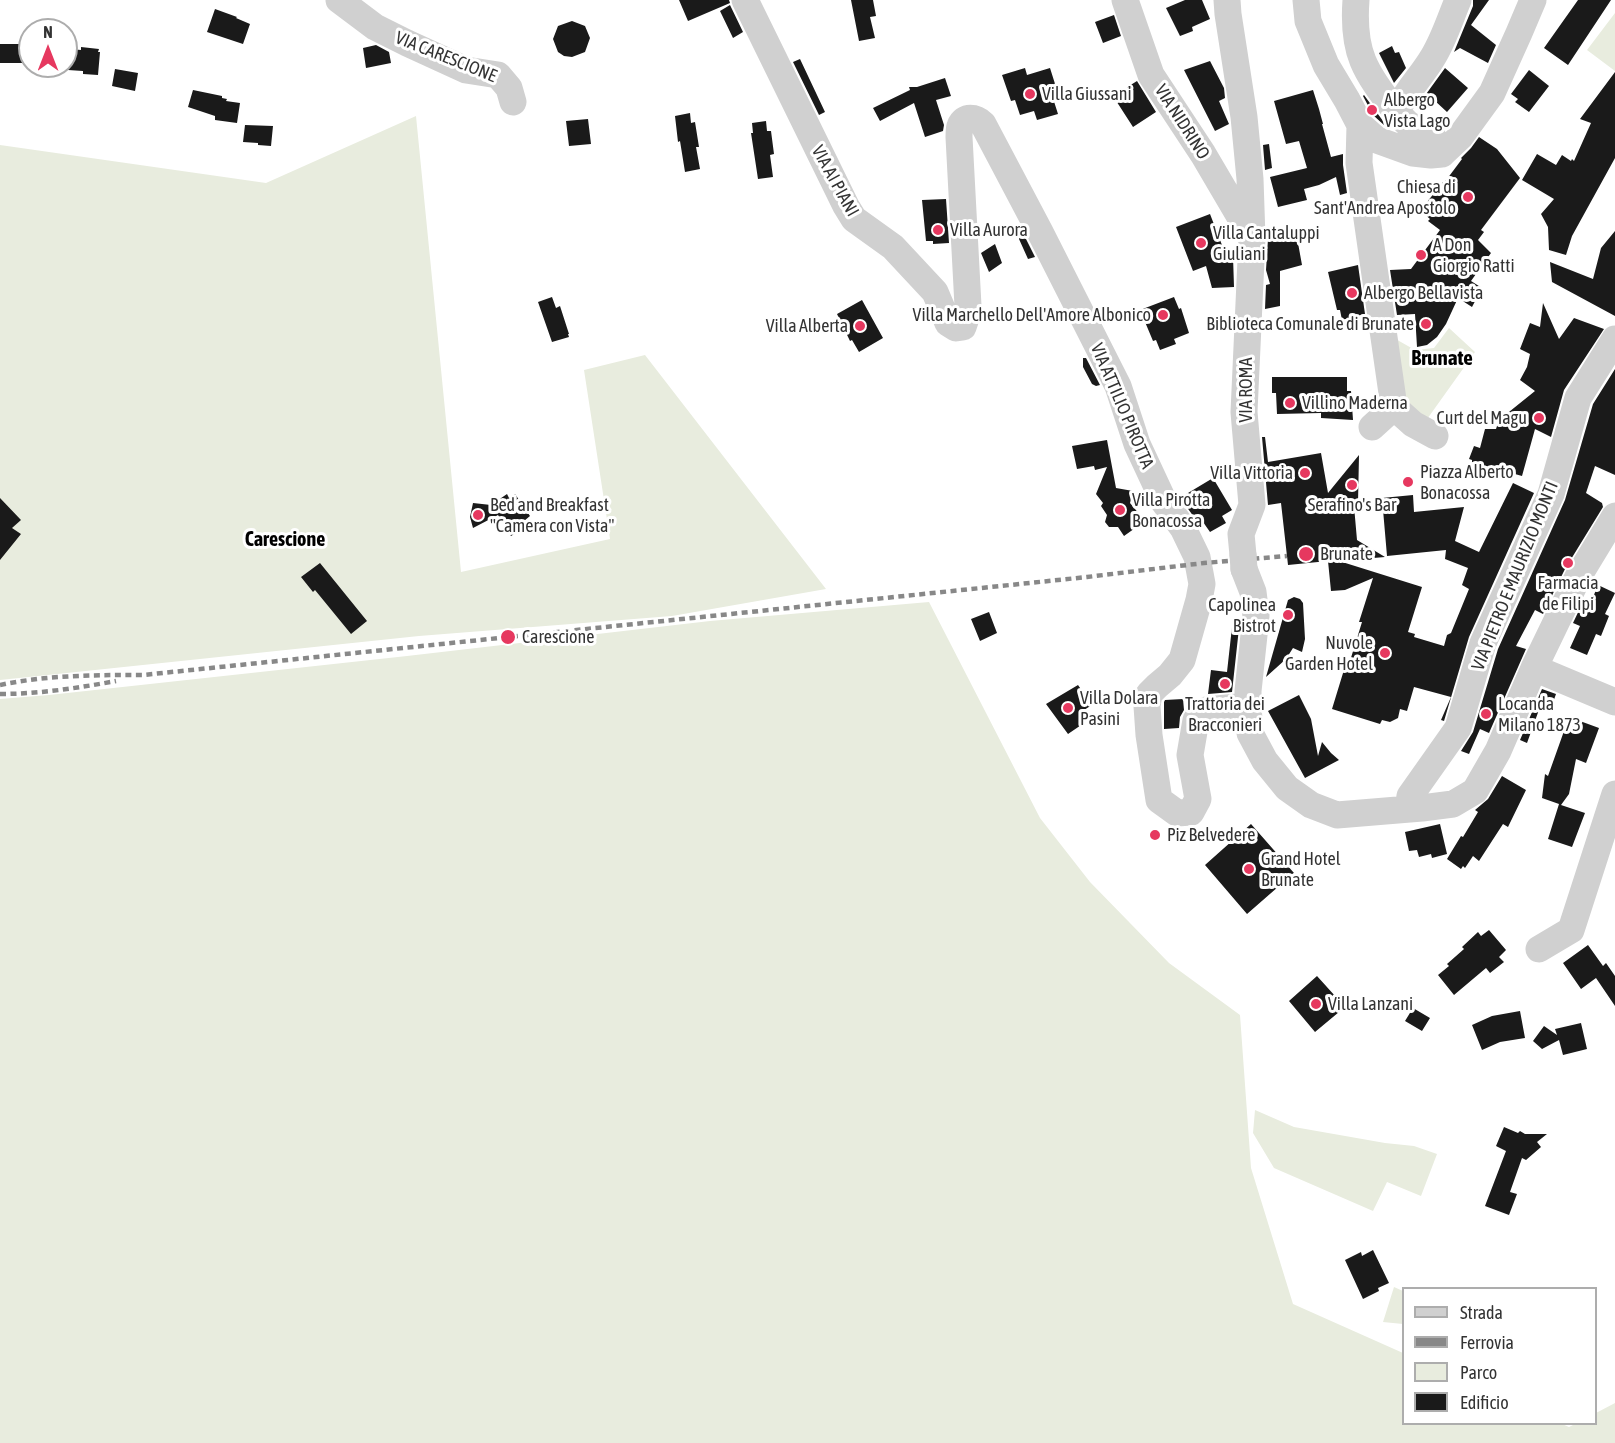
<!DOCTYPE html>
<style>
body{margin:0}
#map{position:relative;width:1615px;height:1443px;overflow:hidden;background:#fff;font-family:"Asap Condensed",sans-serif}
canvas{display:block}
.legend{position:absolute;left:1402px;top:1287px;width:195px;height:138px;box-sizing:border-box;background:#fff;border:2px solid #adadad;margin:0;padding:8px 10px;list-style:none;font-size:18px;color:#333}
.legend li{display:flex;align-items:center;gap:12px;height:30px}
.legend b{width:30px;border:2px solid #adadad}
.north{position:absolute;left:18px;top:18px;width:60px;height:60px;box-sizing:border-box;background:#fff;border:2px solid #adadad;border-radius:50%;rotate:0deg;font-size:16px;font-weight:700;line-height:24px;text-align:center;color:#333}
.north::after{content:'';display:block;margin:auto;width:21px;height:27px;background:#e6385f;clip-path:polygon(50% 0,100% 100%,50% 72%,0 100%)}
</style>
<div id="map">
<canvas width="1615" height="1443"></canvas>
<ul class="legend">
<li><b style="height:8px;background:#d0d0d0"></b>Strada</li>
<li><b style="height:8px;background:#888"></b>Ferrovia</li>
<li><b style="height:16px;background:#e8ecde"></b>Parco</li>
<li><b style="height:16px;background:#1a1a1a"></b>Edificio</li>
</ul>
<div class="north">N</div>
</div>
<script>
const ctx = document.querySelector('canvas').getContext('2d');
ctx.lineJoin = 'round';
function fill(path, color) {
  ctx.fillStyle = color;
  ctx.fill(path, 'evenodd');
}
function trace(path, color, width, dash) {
  ctx.strokeStyle = color;
  ctx.lineWidth = width;
  ctx.lineCap = dash ? 'butt' : 'round';
  ctx.setLineDash(dash || []);
  ctx.stroke(path);
}
function label(font, color, halo, rows, align = 'center') {
  ctx.font = font + ' "Asap Condensed",sans-serif';
  ctx.lineWidth = 6;
  ctx.setLineDash([]);
  ctx.textBaseline = 'middle';
  ctx.strokeStyle = halo;
  ctx.fillStyle = color;
  for (const [text, x, y, turn = 0] of rows) {
    ctx.save();
    ctx.translate(x, y);
    ctx.rotate((+turn || 0) * Math.PI / 180);
    ctx.textAlign = isNaN(turn) ? turn : align;
    if (halo) ctx.strokeText(text, 0, 0);
    ctx.fillText(text, 0, 0);
    ctx.restore();
  }
}
fill(new Path2D(`
 M1615,13V71L1587,50Z
 M416,116L461,572L610,539L584,370L645,355L826,589L672,616L419,636L0,680V145L266,183Z
 M1449,328L1475,352L1425,422L1404,400L1385,333L1415,350L1434,348Z
 M929,602L1040,818L1090,882L1169,963L1240,1015L1251,1168L1293,1304L1403,1353L1404,1424H1562L1569,1427L1575,1424H1596V1413L1615,1403V1443H0V699L49,695L407,656L710,621Z
 M1255,1110L1294,1127L1385,1143L1414,1146L1437,1154L1421,1196L1387,1182L1373,1211L1274,1168L1253,1133Z
 M1394,1287L1403,1291V1324L1383,1322Z`), '#e8ecde');
fill(new Path2D(`
 M679,0H729L730,3L688,21Z
 M851,0H873L876,16L870,17L875,38L859,41Z
 M1185,0H1202L1210,19L1192,27L1193,31L1180,36L1166,8Z
 M1473,0H1489L1471,25L1496,45L1488,63L1460,48L1454,52L1473,6Z
 M1578,0H1611L1568,65L1544,48Z
 M730,5L743,32L733,38L720,11Z
 M215,9L237,17L236,18L250,24L243,44L207,32Z
 M1114,15L1121,36L1103,43L1095,22Z
 M572,21L585,26L590,38L585,52L572,57L564,56L558,52L553,39L558,26Z
 M0,44H22V49H30V63H0Z
 M376,45L389,52L391,63L366,68L363,48Z
 M1392,46L1395,53L1399,52L1406,68L1394,83L1379,53Z
 M81,47L99,49L98,52H100L98,75L83,74V71L68,70L70,49L81,50Z
 M800,59L825,112L819,115L793,62Z
 M1210,61L1224,88L1225,98L1219,101L1229,124L1215,131L1184,70Z
 M1025,68L1027,75L1050,68L1056,87L1050,89L1058,114L1037,120L1034,111L1020,115L1015,100L1011,101L1002,75Z
 M1445,68L1468,88L1447,112L1434,100L1431,103L1424,97Z
 M115,69L138,73L135,91L112,86Z
 M1529,70L1549,86L1529,112L1515,102L1518,99L1511,94Z
 M1615,72V158L1572,236L1566,255L1549,250L1548,227L1541,214L1554,199L1522,180L1537,154L1556,165L1562,155L1571,161L1572,159L1574,161L1591,123L1580,119Z
 M945,78L951,96L936,100L944,125L943,131L925,137L914,103L880,121L873,108L910,90L909,87H917Z
 M1137,81L1156,112L1133,127L1113,96Z
 M193,90L222,96V98L227,99L226,101L240,103L237,123L215,120V116L188,107Z
 M1313,90L1319,109L1323,124H1322L1331,157L1343,154V165L1347,193L1340,195L1336,177L1319,185L1304,189L1307,200L1278,207L1270,177L1307,168L1299,141L1286,144L1274,101Z
 M1364,95L1383,121L1389,128L1385,126L1373,115L1363,96Z
 M690,113L691,123L695,122L699,147H696L700,169L685,172L680,141L678,142L675,116Z
 M588,119L591,144L569,146L566,121Z
 M766,121L767,131H771L774,154L770,155L773,177L758,179L751,133H753L752,123Z
 M245,125L273,126L271,146L258,145V143L243,142Z
 M1479,137L1497,149L1520,178L1481,230L1484,232L1478,240L1491,253L1471,281L1482,288L1472,307L1458,298L1446,324L1437,337L1427,345L1417,347L1415,314L1397,315L1390,270L1411,269L1440,230L1428,221L1430,219L1422,212L1429,204L1427,202L1443,182L1444,183L1462,159L1461,158L1471,148Z
 M1269,144L1272,168L1265,170L1263,145Z
 M946,199L949,243L933,244V241H926L922,200Z
 M1210,214L1227,258L1233,256L1234,287L1212,288L1206,266L1193,271L1176,227Z
 M1021,230L1026,239L1035,257L1028,259L1019,239Z
 M1615,231V316L1552,282L1550,262L1593,279L1601,248Z
 M1296,232L1302,265L1280,271V306L1265,309L1266,285L1270,284L1266,270L1268,239Z
 M995,244L1002,263L989,272L981,253Z
 M1358,265L1365,314L1342,320L1340,310H1337L1328,272Z
 M552,297L556,308L560,306L569,334H568L569,337L552,342L538,302Z
 M1174,297L1179,309L1181,308L1189,333L1174,339L1176,344L1160,350L1156,340L1153,341L1140,310Z
 M862,300L883,338L859,352L852,340L850,341L837,314Z
 M1543,303L1559,339L1574,318L1604,329L1564,390L1551,437L1535,429L1522,476L1472,462V460L1469,459L1474,446L1480,448L1485,429H1496L1499,420L1535,391L1520,380L1527,367L1530,354L1520,349L1530,323L1540,327Z
 M1083,358H1086L1100,385L1096,386L1092,384L1083,367Z
 M1615,369V475L1595,466L1586,493L1602,503L1603,507L1565,569L1543,614L1535,610L1516,646L1526,649L1489,733L1480,729L1469,754L1461,751L1473,732L1498,649L1565,500L1593,404Z
 M1272,377H1347V391H1351L1353,420L1321,418V413L1277,414L1276,393H1272Z
 M1262,437H1265L1268,462L1321,453L1328,493L1359,455L1358,503L1354,506L1357,540L1385,557L1339,561L1422,587L1408,632L1415,634L1414,637L1444,646L1447,635L1451,633L1469,589L1462,585L1468,568L1445,559L1446,550L1387,556L1382,498L1413,495L1414,512L1464,507L1455,541L1479,552L1513,483L1534,493L1469,637L1444,721L1441,720L1451,697L1414,687L1407,711L1400,709L1398,718L1390,722L1382,720L1380,724L1332,709L1347,660L1350,661L1362,622H1359L1373,578L1345,590L1331,591L1328,561L1288,565L1281,503L1268,505Z
 M1107,440L1116,488L1133,491L1130,503L1145,521L1124,536L1118,527H1109L1105,522L1107,515L1101,506L1103,503L1096,494L1107,467L1095,470L1094,466L1077,469L1072,446Z
 M1213,478L1232,510L1222,516L1226,523L1210,532L1203,522L1199,524L1186,506L1188,505L1183,496Z
 M507,494L509,498L515,494L530,516L524,521L527,526L511,536L498,515L473,528L470,517L473,503L491,505Z
 M0,498L21,520L12,528L21,534L0,560Z
 M320,563L367,621L351,634L315,590L313,592L301,577Z
 M1598,585L1615,593L1605,614L1609,616L1601,636L1596,634L1587,655L1570,648L1580,626L1573,623L1582,604L1589,607Z
 M1294,597L1300,599L1303,603L1305,639L1302,652L1293,648L1286,659L1266,677L1288,600Z
 M989,612L997,633L980,641L971,619Z
 M1232,627L1239,628L1232,692L1208,694L1211,670L1227,672Z
 M1078,685L1092,705L1084,710L1090,719L1068,734L1046,704Z
 M1542,689L1556,694L1550,711L1540,707L1527,743L1520,740Z
 M1299,695L1311,719L1318,756L1322,742L1331,753L1339,760L1305,778L1268,711Z
 M1183,699L1184,710L1180,717L1179,728L1164,729V702L1165,700Z
 M1569,717L1599,728L1586,763L1576,759L1569,794L1561,805L1585,813L1572,847L1548,839L1559,804L1542,798L1545,774L1548,776Z
 M1502,776L1526,790L1508,827L1503,824L1479,861L1473,856L1465,868L1463,866L1461,869L1447,859L1461,836L1463,837L1478,812L1475,810L1488,799Z
 M1251,824L1294,873L1247,914L1205,865Z
 M1440,824L1447,854L1432,858L1431,854L1419,857L1417,850L1409,851L1405,832Z
 M1489,930L1506,950L1499,957L1504,962L1490,973L1486,968L1454,995L1438,975L1449,966L1447,964L1464,949L1462,947L1478,932L1481,936Z
 M1588,945L1603,966L1606,963L1615,976V1006L1596,978L1581,989L1563,963Z
 M1317,976L1345,1007L1315,1032L1289,1001Z
 M1413,1008L1430,1018L1422,1031L1405,1021Z
 M1520,1011L1525,1038L1500,1042L1482,1050L1472,1025L1492,1016Z
 M1581,1023L1587,1049L1563,1055L1559,1040L1542,1049L1533,1041L1544,1026L1557,1035L1555,1029Z
 M1504,1127L1518,1133L1520,1131L1525,1134H1547L1537,1142L1541,1147L1526,1160L1522,1158L1510,1192L1517,1194L1509,1215L1485,1206L1506,1151L1496,1146Z
 M1373,1250L1389,1283L1378,1288L1379,1291L1363,1299L1345,1260L1361,1252L1362,1256Z`), '#1a1a1a');
trace(new Path2D(`
 M339,0L375,27L407,43L466,70L498,75L509,88L513,102
 M745,0L846,206L854,219L893,247L935,292L948,323L956,328L963,327L966,318L968,306L959,137C959,135 959,128 960,126C964,115 976,117 983,124L1040,232L1118,386L1137,444L1164,502L1183,528L1197,557L1202,584L1199,600L1182,660L1170,675L1157,686L1149,694L1147,706L1149,735L1159,800L1177,813L1191,812L1198,799L1190,755L1196,720L1206,710L1248,706
 M1125,0L1151,75L1203,154L1250,234
 M1227,0L1228,14L1244,117L1250,179L1252,238L1244,412L1252,505L1241,534L1243,555
 M1306,0L1308,21L1326,65L1347,100L1360,125L1377,140L1413,153L1431,155L1442,154L1460,137L1492,93L1519,33L1533,0
 M1356,0C1352,54 1365,71 1396,112
 M1360,125L1359,163L1394,407L1413,424L1435,436
 M1442,154L1434,139L1408,124L1396,112C1406,91 1422,76 1433,57C1444,39 1450,19 1458,0
 M1372,427L1394,407
 M1244,569L1253,592L1256,616L1248,691V706L1250,733L1265,761L1287,788L1311,805L1337,815L1422,808L1453,804L1475,791L1498,751L1534,668L1578,577L1615,516
 M1534,668L1615,702
 M1408,809L1410,796L1458,728L1483,643L1551,494L1578,398L1615,339
 M1539,949L1571,930L1615,794`), '#d0d0d0', 27);
trace(new Path2D(`
 M0,685C47,675 95,675 143,675L1087,577L1204,563L1287,556
 M0,694C39,694 78,688 116,681`), '#888', 4.5, [6, 4.5]);
trace(new Path2D(`
 M1243,555L1244,569`), '#d0d0d0', 27);
for (const [x, y, r, color] of [
 [1030,94,6,"#e6385f"],
 [1372,110,6,"#e6385f"],
 [1468,197,6,"#e6385f"],
 [938,230,6,"#e6385f"],
 [1201,243,6,"#e6385f"],
 [1421,255,6,"#e6385f"],
 [1352,293,6,"#e6385f"],
 [1163,315,6,"#e6385f"],
 [1426,324,6,"#e6385f"],
 [860,326,6,"#e6385f"],
 [1290,403,6,"#e6385f"],
 [1539,418,6,"#e6385f"],
 [1305,473,6,"#e6385f"],
 [1408,482,6,"#e6385f"],
 [1352,485,6,"#e6385f"],
 [1120,510,6,"#e6385f"],
 [478,515,6,"#e6385f"],
 [1306,554,8,"#e6385f"],
 [1568,563,6,"#e6385f"],
 [1288,615,6,"#e6385f"],
 [508,637,8,"#e6385f"],
 [1385,653,6,"#e6385f"],
 [1225,684,6,"#e6385f"],
 [1068,708,6,"#e6385f"],
 [1486,714,6,"#e6385f"],
 [1155,835,6,"#e6385f"],
 [1249,869,6,"#e6385f"],
 [1316,1004,6,"#e6385f"]
]) {
  const dot = new Path2D();
  dot.arc(x, y, r, 0, 2 * Math.PI);
  ctx.fillStyle = color;
  ctx.fill(dot);
  trace(dot, '#fff', 2);
}
label('18px', '#333', '#fff', [
 ["VIA CARESCIONE",446,57,22],
 ["VIA NIDRINO",1182,122,57],
 ["VIA AI PIANI",835,181,61],
 ["VIA ROMA",1246,390,-90],
 ["VIA ATTILIO PIROTTA",1122,406,67],
 ["VIA PIETRO E MAURIZIO MONTI",1515,576,-68]
]);
label('18px', '#333', '#fff', [
 ["Villa Giussani",1042,94],
 ["Albergo",1384,100],
 ["Vista Lago",1384,121],
 ["Chiesa di",1456,187,"right"],
 ["Sant'Andrea Apostolo",1456,208,"right"],
 ["Villa Aurora",950,230],
 ["Villa Cantaluppi",1213,233],
 ["Giuliani",1213,254],
 ["A Don",1433,245],
 ["Giorgio Ratti",1433,266],
 ["Albergo Bellavista",1364,293],
 ["Villa Marchello Dell'Amore Albonico",1151,315,"right"],
 ["Biblioteca Comunale di Brunate",1414,324,"right"],
 ["Villa Alberta",848,326,"right"],
 ["Villino Maderna",1302,403],
 ["Curt del Magu",1527,418,"right"],
 ["Piazza Alberto",1420,472],
 ["Bonacossa",1420,493],
 ["Villa Vittoria",1293,473,"right"],
 ["Villa Pirotta",1132,500],
 ["Bonacossa",1132,521],
 ["Bed and Breakfast",490,505],
 ["\"Camera con Vista\"",490,526],
 ["Serafino's Bar",1352,505,"center"],
 ["Brunate",1320,554],
 ["Farmacia",1568,583,"center"],
 ["de Filipi",1568,604,"center"],
 ["Capolinea",1276,605,"right"],
 ["Bistrot",1276,626,"right"],
 ["Carescione",522,637],
 ["Nuvole",1373,643,"right"],
 ["Garden Hotel",1373,664,"right"],
 ["Villa Dolara",1080,698],
 ["Pasini",1080,719],
 ["Trattoria dei",1225,704,"center"],
 ["Bracconieri",1225,725,"center"],
 ["Locanda",1498,704],
 ["Milano 1873",1498,725],
 ["Piz Belvedere",1167,835],
 ["Grand Hotel",1261,859],
 ["Brunate",1261,880],
 ["Villa Lanzani",1328,1004]
], 'left');
label('bold 20px', '#000', '#fff', [
 ["Carescione",285,540]
]);
label('bold 21px', '#000', '#fff', [
 ["Brunate",1442,358]
]);
</script>
